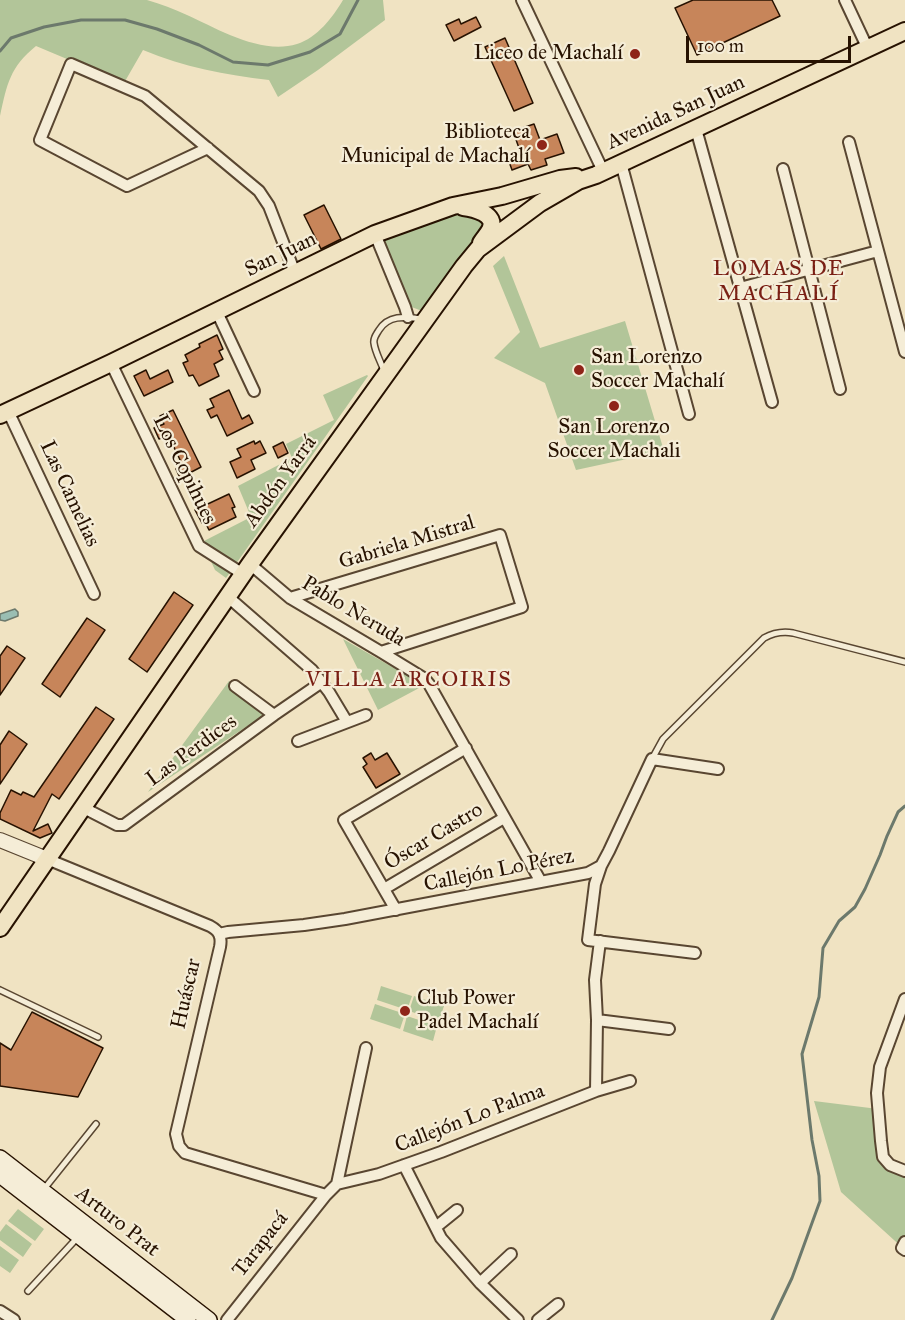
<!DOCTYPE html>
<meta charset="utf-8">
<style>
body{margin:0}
#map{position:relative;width:905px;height:1320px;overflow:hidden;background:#f0e3c2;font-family:"IM FELL Great Primer",serif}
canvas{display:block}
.scale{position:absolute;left:686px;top:36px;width:165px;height:27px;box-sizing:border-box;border:3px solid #271201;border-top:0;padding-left:8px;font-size:18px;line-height:21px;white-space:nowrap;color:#271201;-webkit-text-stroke:4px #f5edd7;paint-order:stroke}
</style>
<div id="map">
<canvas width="905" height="1320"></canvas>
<div class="scale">100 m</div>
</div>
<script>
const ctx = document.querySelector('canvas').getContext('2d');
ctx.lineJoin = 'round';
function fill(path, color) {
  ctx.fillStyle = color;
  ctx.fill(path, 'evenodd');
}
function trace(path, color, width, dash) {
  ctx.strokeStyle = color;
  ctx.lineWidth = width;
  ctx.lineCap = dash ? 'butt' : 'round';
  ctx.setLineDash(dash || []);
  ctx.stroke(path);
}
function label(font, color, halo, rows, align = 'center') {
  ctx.font = font + ' "IM FELL Great Primer",serif';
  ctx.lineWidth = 4.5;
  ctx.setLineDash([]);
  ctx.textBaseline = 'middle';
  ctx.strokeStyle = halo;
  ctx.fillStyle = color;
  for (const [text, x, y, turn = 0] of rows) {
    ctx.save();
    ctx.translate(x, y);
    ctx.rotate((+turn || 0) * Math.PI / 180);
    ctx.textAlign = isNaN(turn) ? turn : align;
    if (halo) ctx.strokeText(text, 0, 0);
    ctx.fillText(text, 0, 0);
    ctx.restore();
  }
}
fill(new Path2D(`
 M0,0H147C161,4 174,9 187,15C218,29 261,55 297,44C317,38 333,17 343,0H383L385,20L318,70L278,97L269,80C225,75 184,67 143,50L124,83L36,46C10,67 7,84 0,116Z
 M473,210L488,227L472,250L452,268L422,311L409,306L380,239L459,211Z
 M504,256L540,348L625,321L664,451L576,470L545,383L494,358L520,332L493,266Z
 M367,375L368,376L226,578L215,570L202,542L251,517L238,486L292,458L286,444L334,420L323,395Z
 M343,639L417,681L421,687L378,710Z
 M229,681L270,711L148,792Z
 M381,986L412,996L407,1010L377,1000Z
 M414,996L444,1006L439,1021L409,1011Z
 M375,1004L405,1014L400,1029L370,1019Z
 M407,1016L437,1026L433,1041L403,1031Z
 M814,1101L878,1109L883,1157L905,1171V1250L841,1192Z
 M18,1209L44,1229L35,1241L8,1221Z
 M6,1224L32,1244L23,1257L0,1240V1232Z
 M0,1246L19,1260L10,1273L0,1266Z`), '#b2c599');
const water = new Path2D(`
 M15,609L18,612V616L5,621L0,620V614Z`);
fill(water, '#9abeb3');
trace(water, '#6c796c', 1.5);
trace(new Path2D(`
 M0,51L11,38L44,27L81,20H125L157,29L199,45L233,62L268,65L310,52L340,34L358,0
 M772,1320L792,1278L820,1201L819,1176L812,1140L802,1054L819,997L823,948L839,921L855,907L865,889L880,855L887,836L898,812L905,806`), '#6c796c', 3);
const building = new Path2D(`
 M693,0H772L780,16L697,55L675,8Z
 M476,17L481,27L454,41L446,25L459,19L461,24Z
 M505,38L533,103L514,111L485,47Z
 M534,124L540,140L557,134L564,153L545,159L547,165L531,170L528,164L512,170L507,156L520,151L513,131Z
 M324,205L341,239L321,249L304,215Z
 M217,335L223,349L219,351L223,359L214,364L219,376L199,386L193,375L189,376L183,363L188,361L185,355L200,347L199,344Z
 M146,370L150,379L168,370L173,382L144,396L134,376Z
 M229,390L242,419L249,415L253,423L227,436L217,415L211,418L207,410L214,407L210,399Z
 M173,410L201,467L180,478L176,469L183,466L168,435L159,439L154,428L164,424L160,416Z
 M254,441L255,444L260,441L266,453L251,460L255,469L237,478L230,462L241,457L237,449Z
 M283,442L288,453L278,458L273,447Z
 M229,494L235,507L232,508L236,517L209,530L205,522L202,523L195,510Z
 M174,592L193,605L147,672L129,659Z
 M87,618L105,630L60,697L42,684Z
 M7,646L25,658L0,695V656Z
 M96,707L114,719L59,799L52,794L33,831L48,824L52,833L40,838L0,819V813L11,790L21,795L23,792L34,797Z
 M9,731L27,744L0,784V745Z
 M371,753L375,760L387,753L400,774L376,788L363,767L367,764L363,758Z
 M32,1012L103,1048L78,1097L0,1086V1043L11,1050Z`);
fill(building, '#c7855a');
trace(building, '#271201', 1.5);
const service = new Path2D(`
 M384,371C381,362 375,352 374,343C373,338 376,335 379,330C389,314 406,317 423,319
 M652,759L663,739L764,638C773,633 782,631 793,633L905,662
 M0,990L98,1037
 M44,1189L96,1124
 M28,1291L78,1237`);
const minor = new Path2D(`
 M522,0L603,171
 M845,0L868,49
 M696,129L772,402
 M849,142L905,352
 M208,148L127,186L40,140L71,64L145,96L259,191L269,206L295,273
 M621,163L689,414
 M783,169L840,389
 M375,234L405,307L408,317
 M740,288L878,251
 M217,312L254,391
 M111,363L199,546L243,574
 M8,411L94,594
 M250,564L290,598L381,652L425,679L429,684L541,882
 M227,596L312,670L329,692L347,722
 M290,598L500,535L522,607L381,652
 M235,686L274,715
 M298,741L366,715
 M82,807L117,825H124L274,715L322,682
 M47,859L210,926C219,931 222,936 220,947L176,1134L179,1146L185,1153L326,1195
 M601,866L595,884L588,940L695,953
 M384,889L504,818
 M396,910L344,820L466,748
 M219,934L228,932L304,925L345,919L588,873L601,866L609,851L652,759L718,769
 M905,999L880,1067L877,1093L881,1141L883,1157L890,1165L905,1171
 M597,1020L669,1029
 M596,1091L597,1020L595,980L600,941
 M404,1165L441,1238L480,1283L518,1320
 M337,1184L366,1048
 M436,1227L457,1210
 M905,1242L902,1248L905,1250
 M480,1283L511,1254
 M0,1311L14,1320
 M227,1320L326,1195L337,1184L379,1174L441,1152L596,1091L630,1081
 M538,1320L558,1304`);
const tertiary = new Path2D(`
 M0,840L47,859`);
const secondary = new Path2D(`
 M0,1158L209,1320
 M0,1175L188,1320`);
const primary = new Path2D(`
 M463,207C473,208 498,214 490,230C488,234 484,238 481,243
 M0,415L111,363L375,234L453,206L502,196L560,179L576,177
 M0,928L250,564L464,266L478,249L540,203L578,181L596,175L905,31`);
trace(service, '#594631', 8);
trace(minor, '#594631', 14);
trace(tertiary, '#594631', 16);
trace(secondary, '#271201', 18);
trace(primary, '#271201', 20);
trace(service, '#f5edd7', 5);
trace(minor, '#f5edd7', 10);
trace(tertiary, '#f5edd7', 14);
trace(secondary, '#f5edd7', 15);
trace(primary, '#f0e3c2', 16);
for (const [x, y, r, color] of [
 [635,54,6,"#8f2418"],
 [542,145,6,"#8f2418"],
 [579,370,6,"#8f2418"],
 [614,406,6,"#8f2418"],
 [405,1011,6,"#8f2418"]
]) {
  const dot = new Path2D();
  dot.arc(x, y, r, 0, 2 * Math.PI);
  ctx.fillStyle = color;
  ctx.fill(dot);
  trace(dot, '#f5edd7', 2);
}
label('21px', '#271201', '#f5edd7', [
 ["Liceo de Machalí",623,54],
 ["Biblioteca",530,133],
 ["Municipal de Machalí",530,157],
 ["San Lorenzo",591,358,"left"],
 ["Soccer Machalí",591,382,"left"],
 ["San Lorenzo",614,428,"center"],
 ["Soccer Machali",614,452,"center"],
 ["Club Power",417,999,"left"],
 ["Padel Machalí",417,1023,"left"]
], 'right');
label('21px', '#271201', '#f5edd7', [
 ["Avenida San Juan",676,113,-25],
 ["San Juan",281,255,-26],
 ["Los Copihues",184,470,64],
 ["Abdón Yarrá",281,482,-54],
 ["Las Camelias",69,494,65],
 ["Gabriela Mistral",407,543,-17],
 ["Pablo Neruda",353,612,31],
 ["Las Perdices",192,751,-36],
 ["Óscar Castro",434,837,-31],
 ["Callejón Lo Pérez",499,871,-11],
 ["Huáscar",187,994,-77],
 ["Callejón Lo Palma",470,1119,-21],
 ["Arturo Prat",117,1222,38],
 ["Tarapacá",261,1245,-52]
]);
ctx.letterSpacing = '1.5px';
label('22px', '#7a1f14', '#f5edd7', [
 ["LOMAS DE",779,270],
 ["MACHALÍ",779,295],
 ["VILLA ARCOIRIS",409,681]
]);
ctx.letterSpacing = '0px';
</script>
